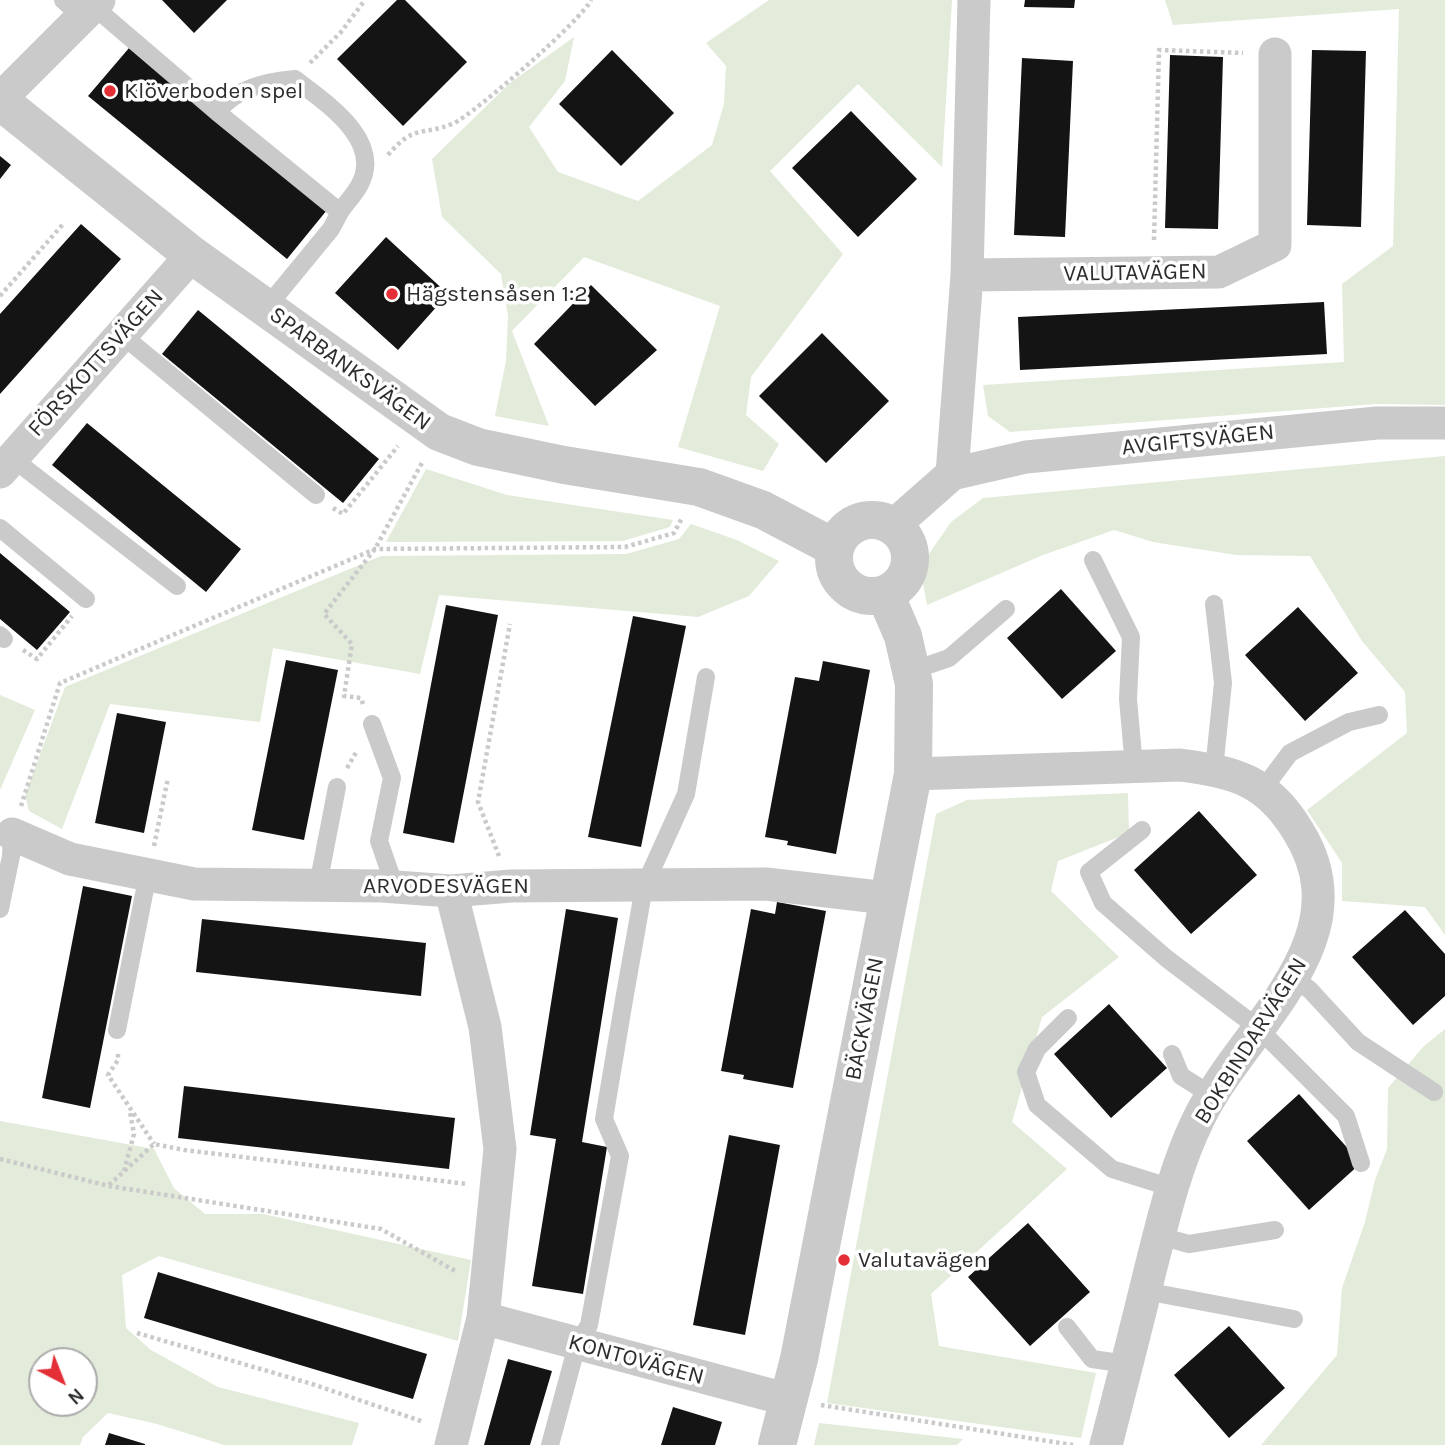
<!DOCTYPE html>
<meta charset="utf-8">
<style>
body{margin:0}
#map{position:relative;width:1445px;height:1445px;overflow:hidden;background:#fff;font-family:Karla,sans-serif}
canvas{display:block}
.north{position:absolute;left:28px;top:1347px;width:70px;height:70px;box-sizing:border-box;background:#fff;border:2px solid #ababab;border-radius:50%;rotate:138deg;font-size:19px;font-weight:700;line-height:28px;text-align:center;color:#2d2d2d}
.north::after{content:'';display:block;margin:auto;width:24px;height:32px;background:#e42f36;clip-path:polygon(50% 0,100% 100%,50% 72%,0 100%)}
</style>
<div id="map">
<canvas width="1445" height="1445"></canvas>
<div class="north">N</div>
</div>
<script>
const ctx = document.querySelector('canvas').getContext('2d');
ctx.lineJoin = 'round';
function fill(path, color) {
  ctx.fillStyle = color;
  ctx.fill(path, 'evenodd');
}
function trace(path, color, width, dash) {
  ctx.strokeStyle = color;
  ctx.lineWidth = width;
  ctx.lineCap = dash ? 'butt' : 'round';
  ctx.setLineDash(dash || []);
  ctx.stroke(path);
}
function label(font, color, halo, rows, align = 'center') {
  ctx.font = font + ' Karla,sans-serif';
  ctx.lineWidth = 7;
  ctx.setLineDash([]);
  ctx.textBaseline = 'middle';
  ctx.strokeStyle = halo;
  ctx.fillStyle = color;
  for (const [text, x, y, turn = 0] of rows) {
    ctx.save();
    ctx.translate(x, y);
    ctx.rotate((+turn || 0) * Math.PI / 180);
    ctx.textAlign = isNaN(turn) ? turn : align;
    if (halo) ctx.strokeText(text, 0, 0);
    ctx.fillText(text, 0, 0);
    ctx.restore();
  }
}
fill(new Path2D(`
 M769,0H952L942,167L858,84L770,171L843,254L751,377L746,415L779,444L763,471L678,447L720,306L584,257L512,331L549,426L495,416L506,361L508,316L501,274L442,217L432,159L510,83L574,37L565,81L529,127L558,172L638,201L712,145L724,104L726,66L706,43Z
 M1165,0H1445V405L1375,404L1010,432L988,416L983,385L1344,362L1342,284L1393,246L1399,9L1173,25Z
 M1445,456V935L1425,907L1342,901V863L1307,810L1407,733L1405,692L1362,641L1310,556L1236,555L1153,542L1114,530L1043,555L927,605L920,567L951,522L983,498Z
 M426,469L507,495L673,520L670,527L623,541L386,542Z
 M691,524L737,540L779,561L749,596L698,617L439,595L420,674L273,648L260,722L110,704L62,829L29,811L25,795L65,687L381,556L626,554L679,539Z
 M0,695L35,710L0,790Z
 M1128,793L1129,833L1058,861L1051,891L1119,957L1042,1017L1012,1122L1067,1169L931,1294L939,1346L1096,1373L1081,1438L827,1403L936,814L967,800Z
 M1445,1029V1445H1261L1337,1355L1342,1288L1365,1222L1375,1180L1387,1149L1388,1088L1423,1047Z
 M0,1121L154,1149L174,1188L205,1214H263L471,1260L458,1341L159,1256L122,1275L126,1328L151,1350L218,1387L359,1423L352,1445H224L157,1424L108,1413L83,1437L80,1445H0ZM42,1361H84V1403H42Z
 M819,1423L963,1439L957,1445H814Z`), '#e3ebda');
fill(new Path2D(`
 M162,0H227L194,33Z
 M397,0H405L467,62L403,126L337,59Z
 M1025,0H1075L1074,8L1024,7Z
 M129,48L327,210L287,259L88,96Z
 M612,50L674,113L621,166L559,104Z
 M1312,50L1366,51L1361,227L1307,225Z
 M1170,55L1223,57L1218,229L1165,228Z
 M1022,58L1073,61L1065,237L1014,235Z
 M851,111L917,179L858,237L792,168Z
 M0,156L11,165L0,179Z
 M81,224L121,259L0,394V314Z
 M386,237L448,294L398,350L335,293Z
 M591,285L657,350L595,406L534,344Z
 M1324,302L1327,354L1020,370L1018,317Z
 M198,310L379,459L343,503L162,354Z
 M822,333L889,401L826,463L759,396Z
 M87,423L241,549L206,592L52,465Z
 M0,553L70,612L37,650L0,619Z
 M1061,589L1116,651L1062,699L1007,638Z
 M446,605L498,615L454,843L403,833Z
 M1298,607L1358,673L1305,721L1245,655Z
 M633,616L686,626L641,847L588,837Z
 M286,660L338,670L304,840L252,830Z
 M823,661L870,670L836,854L787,845L788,841L765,837L795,677L819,681Z
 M117,713L166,722L144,833L95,823Z
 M1199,811L1257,875L1191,934L1134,870Z
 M83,886L132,896L90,1108L42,1098Z
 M777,902L826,911L793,1088L743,1079L744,1075L721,1071L751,909L775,914Z
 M566,909L618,918L582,1142L607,1147L583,1294L532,1286L556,1139L530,1135Z
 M1405,910L1445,954V996L1413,1025L1352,957Z
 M202,919L426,943L421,996L196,972Z
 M1109,1004L1167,1068L1111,1118L1054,1054Z
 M184,1086L455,1118L449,1169L178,1138Z
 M1299,1094L1361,1163L1309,1210L1247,1141Z
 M729,1135L780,1145L745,1335L693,1325Z
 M1028,1223L1090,1292L1030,1346L968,1277Z
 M158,1272L427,1354L413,1399L144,1318Z
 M1229,1326L1285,1388L1229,1438L1174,1375Z
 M508,1359L552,1371L530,1445H484Z
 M673,1407L722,1422L715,1445H661Z
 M109,1433L145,1444V1445H105Z`), '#141414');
trace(new Path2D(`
 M310,63L341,32L365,0
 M388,155C415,123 421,137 454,123C474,114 583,19 591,0
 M1154,240L1159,50L1243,53
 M0,296L64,223
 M333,508L343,514L398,446
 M23,650L37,659L72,616
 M363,704L361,698L344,696L352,644L324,614L375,549L423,461
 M347,768L357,751
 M21,806L60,683L375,549L625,547L674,533L682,518
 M154,846L168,778
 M499,856L478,802L510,624
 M118,1054V1060L108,1075L154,1144
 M0,1159L109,1186L381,1229L457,1272
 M124,1171L134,1134L130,1112
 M109,1185L154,1144L184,1150L467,1184
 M137,1333L312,1384L424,1422
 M821,1405L1073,1445`), '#cacaca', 4.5, [3.5, 3.5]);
trace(new Path2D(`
 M63,0L82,17
 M93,6L217,112C237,88 264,82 295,79C324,102 385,140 359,186C354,195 346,203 340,212
 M217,112L340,212L331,229L266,308
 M122,335L316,495
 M12,458L177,586
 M0,528L86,599
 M1093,560L1131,637L1128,699L1134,767
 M0,635L4,639
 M911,671L949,658L1006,609
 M372,724L392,778L379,841L395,887
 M1214,769L1223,683L1214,604
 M1263,789L1290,753L1349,722L1379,715
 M1142,830L1089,872L1103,903L1166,958L1258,1028L1346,1116L1361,1163
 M318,885L337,787
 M0,909L11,856L12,834
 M1293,977L1310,990L1358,1042L1434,1092
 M1068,1018L1037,1049L1026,1072L1037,1105L1112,1169L1172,1188
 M117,1030L148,874
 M1172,1054L1181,1076L1213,1096
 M1159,1236L1189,1244L1275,1230
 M1145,1291L1294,1319
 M1067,1327L1092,1359L1127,1364
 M550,1445L577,1345L589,1325L620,1156L604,1119L624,1000L644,887L686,794L706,677`), '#cacaca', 18);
trace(new Path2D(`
 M0,99L99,0
 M967,275L1219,272L1275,245V54
 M0,472L192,255
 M952,474L1026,457L1377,423H1445
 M893,526L952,474L967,275L974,0
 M913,774L1180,765C1236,772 1268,781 1298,831C1367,941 1241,1029 1198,1120C1175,1167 1163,1220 1150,1271C1136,1329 1121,1387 1106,1445
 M12,834L70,859L194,884L382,886L451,891L511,886L766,884L887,898
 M483,1318L789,1400
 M451,1445L483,1318L500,1149L485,1027L451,891`), '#cacaca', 33);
trace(new Path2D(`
 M0,101L192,255L439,432L478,447L564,465L699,487L763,510L835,548
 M834 558a38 38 0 1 1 76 0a38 38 0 1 1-76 0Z
 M777,1445L799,1359L913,774L914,684L903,636L885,594`), '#cacaca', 38);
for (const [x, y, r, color] of [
 [110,91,7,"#e42f36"],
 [392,294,7,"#e42f36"],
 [844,1260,7,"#e42f36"]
]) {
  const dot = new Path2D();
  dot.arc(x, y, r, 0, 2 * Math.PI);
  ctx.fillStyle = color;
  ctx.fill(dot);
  trace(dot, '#fff', 2.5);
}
label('23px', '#2d2d2d', '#fff', [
 ["Klöverboden spel",124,91],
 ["Hägstensåsen 1:2",406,294],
 ["Valutavägen",858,1260]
], 'left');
label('23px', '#2d2d2d', '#fff', [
 ["VALUTAVÄGEN",1135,273,-1],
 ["FÖRSKOTTSVÄGEN",96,363,-48],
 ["SPARBANKSVÄGEN",350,369,36],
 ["AVGIFTSVÄGEN",1198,440,-6],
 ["ARVODESVÄGEN",446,886],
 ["BÄCKVÄGEN",865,1019,-79],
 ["BOKBINDARVÄGEN",1251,1041,-58],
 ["KONTOVÄGEN",636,1360,15]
]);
</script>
